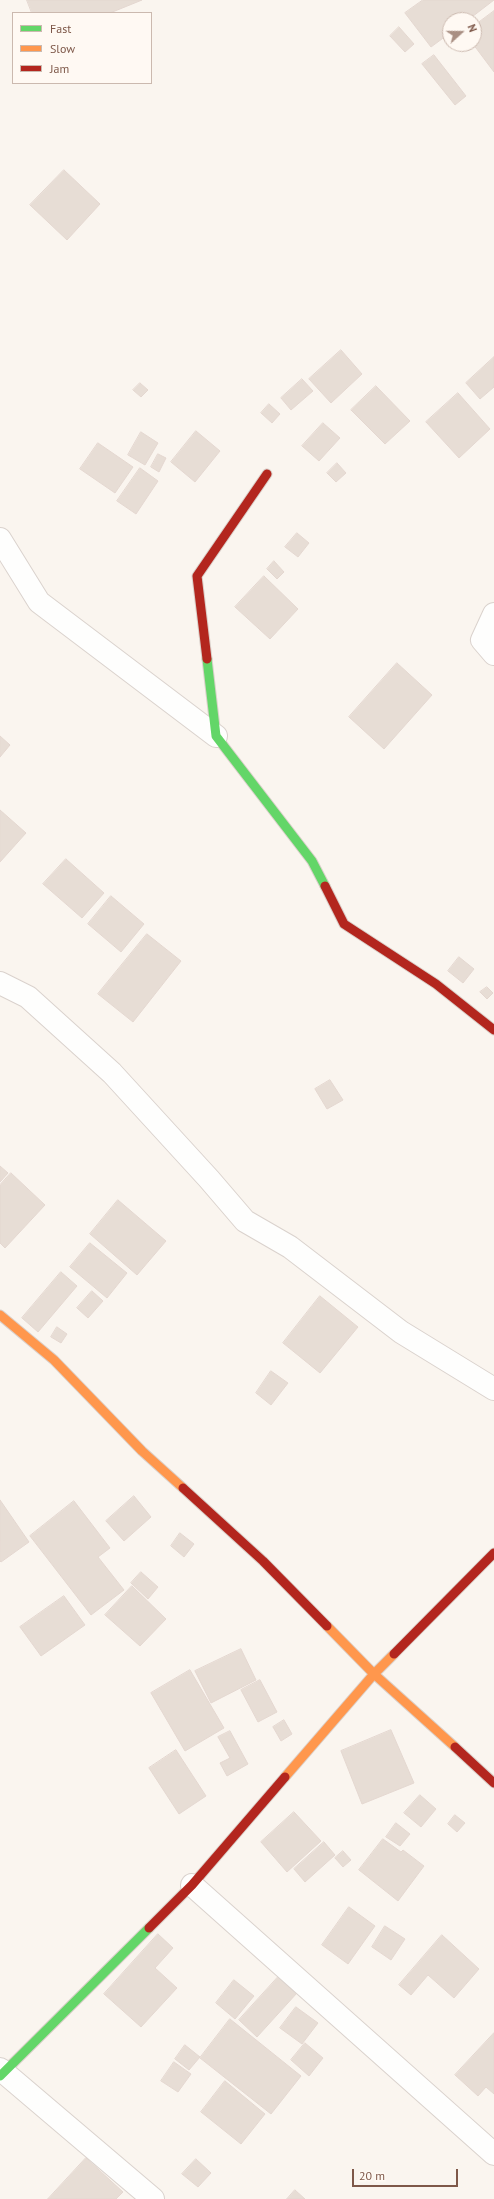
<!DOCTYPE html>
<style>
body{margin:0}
#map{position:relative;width:494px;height:2199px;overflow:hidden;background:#faf5ef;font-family:"PT Sans",sans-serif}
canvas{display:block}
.legend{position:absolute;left:12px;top:12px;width:140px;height:72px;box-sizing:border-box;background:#fff9f3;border:1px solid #cbb9af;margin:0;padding:5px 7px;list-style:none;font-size:12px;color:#7e5849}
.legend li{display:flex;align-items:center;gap:8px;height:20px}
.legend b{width:20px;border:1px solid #cbb9af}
.north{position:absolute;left:442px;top:12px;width:40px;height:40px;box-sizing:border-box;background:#fff9f3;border:1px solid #cbb9af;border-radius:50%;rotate:69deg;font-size:11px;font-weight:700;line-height:16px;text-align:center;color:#7e5849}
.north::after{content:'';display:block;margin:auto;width:14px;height:18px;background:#a98f83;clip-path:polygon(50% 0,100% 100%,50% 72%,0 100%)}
.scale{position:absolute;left:352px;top:2169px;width:106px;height:18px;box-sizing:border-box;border:2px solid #7e5849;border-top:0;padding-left:5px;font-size:12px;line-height:14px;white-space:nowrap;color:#7e5849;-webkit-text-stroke:3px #fff9f3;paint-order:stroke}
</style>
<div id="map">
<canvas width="494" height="2199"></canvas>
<ul class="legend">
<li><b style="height:5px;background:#63d668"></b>Fast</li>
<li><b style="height:5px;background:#ff974d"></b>Slow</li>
<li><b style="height:5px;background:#b3261e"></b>Jam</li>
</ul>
<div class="north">N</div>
<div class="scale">20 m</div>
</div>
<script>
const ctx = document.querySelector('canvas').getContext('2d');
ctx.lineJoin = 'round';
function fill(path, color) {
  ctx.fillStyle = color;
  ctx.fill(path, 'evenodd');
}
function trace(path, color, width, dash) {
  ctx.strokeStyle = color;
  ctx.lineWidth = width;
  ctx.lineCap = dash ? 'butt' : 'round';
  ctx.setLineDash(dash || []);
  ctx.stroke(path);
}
const building = new Path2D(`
 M27,0H142L110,13H32Z
 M423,0H494L468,20H450V33L431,47L405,13Z
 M494,11V72L473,44L474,26Z
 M399,27L414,44L405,52L390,36Z
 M434,55L466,96L455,105L422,64Z
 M64,170L100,204L67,240L30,205Z
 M341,350L362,374L331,403L309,379Z
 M494,357V387L480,399L466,383Z
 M302,379L313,391L291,410L281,398Z
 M140,383L148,390L141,397L133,390Z
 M376,386L410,421L385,444L351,410Z
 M458,393L490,429L459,458L426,422Z
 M269,404L280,414L272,423L261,413Z
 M323,423L340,438L319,461L302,446Z
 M196,431L220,451L195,482L171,462Z
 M141,432L158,443L145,465L128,455Z
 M98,443L133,467L115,493L80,469Z
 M158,454L166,458L159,472L151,467Z
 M337,463L346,473L336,482L327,473Z
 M140,468L158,481L136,514L117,501Z
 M297,533L309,543L298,557L285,547Z
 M274,561L284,572L277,579L267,569Z
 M264,576L298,609L270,639L235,607Z
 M397,663L432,695L384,749L349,717Z
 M0,736L10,745L0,757Z
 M0,810L26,833L0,862Z
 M66,859L104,893L82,918L43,884Z
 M111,896L144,924L121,952L88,924Z
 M147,934L181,961L133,1022L98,994Z
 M459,957L474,969L463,983L448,971Z
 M487,987L493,993L487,999L480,992Z
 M330,1080L343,1100L327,1109L315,1089Z
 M0,1166L8,1173L0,1182Z
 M11,1173L45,1205L5,1248L0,1243V1185Z
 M118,1200L166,1241L137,1275L90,1234Z
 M90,1243L127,1273L107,1298L70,1267Z
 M61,1272L77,1286L38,1332L22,1318Z
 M92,1291L103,1301L88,1318L77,1308Z
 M320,1296L358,1327L320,1373L283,1343Z
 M57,1327L67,1334L61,1343L51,1337Z
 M271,1371L288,1383L271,1405L256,1393Z
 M134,1496L151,1517L124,1541L106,1521Z
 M0,1500L29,1542L1,1562L0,1561Z
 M74,1501L110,1548L98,1557L124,1590L91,1615L30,1536Z
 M180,1533L194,1544L184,1557L171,1546Z
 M141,1572L158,1587L148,1599L131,1583Z
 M132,1586L166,1619L140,1646L105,1615Z
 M64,1596L85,1625L41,1656L20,1627Z
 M241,1649L256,1680L211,1703L195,1671Z
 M190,1670L224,1728L185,1751L151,1693Z
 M260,1680L277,1712L258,1722L241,1690Z
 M284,1720L292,1734L281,1741L273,1727Z
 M391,1730L414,1783L362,1804L341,1751Z
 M230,1731L248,1764L227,1776L220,1763L230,1758L218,1737Z
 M176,1750L206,1796L179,1814L149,1768Z
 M420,1795L436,1809L421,1827L404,1813Z
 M294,1812L321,1841L287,1872L261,1842Z
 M455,1815L465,1823L457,1832L448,1824Z
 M396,1823L410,1834L400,1846L386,1837Z
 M383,1839L401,1852L403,1850L424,1866L398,1901L359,1870Z
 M324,1842L335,1855L305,1882L294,1869Z
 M343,1851L351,1860L343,1867L335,1858Z
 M349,1907L375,1926L348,1964L322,1945Z
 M385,1926L405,1939L391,1960L372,1947Z
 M158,1934L173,1948L155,1968L177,1988L141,2027L104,1994Z
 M442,1935L479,1969L454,1998L428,1975L411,1995L399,1985Z
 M279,1976L297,1993L257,2037L239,2020Z
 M234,1980L254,1996L235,2019L216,2003Z
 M296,2007L318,2023L302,2044L280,2028Z
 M230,2019L301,2076L271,2114L200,2058Z
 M494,2033V2094L486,2087L478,2096L455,2075Z
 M305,2043L323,2058L309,2076L291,2060Z
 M185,2045L200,2057L189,2070L175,2059Z
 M174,2062L191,2074L178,2092L161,2081Z
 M225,2081L265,2114L241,2144L201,2112Z
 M86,2158L123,2192L116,2199H48Z
 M196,2159L211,2173L198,2187L182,2174Z
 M295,2190L305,2199H287Z`);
fill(building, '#e7ddd5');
trace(building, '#e4d7d0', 1);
const street = new Path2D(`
 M0,539L39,602L216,736
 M494,614L482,640L494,654
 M0,983L28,997L112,1073L209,1179L245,1221L290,1247L401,1332L494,1389
 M192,1885L494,2154
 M0,2069L153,2199`);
const fast = new Path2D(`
 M207,659L216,736L312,861L325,886
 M0,2076L149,1928`);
const slow = new Path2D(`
 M0,1315L54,1360L142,1451L183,1488
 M327,1626L374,1674L455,1747
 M285,1777L374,1674L394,1654`);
const jam = new Path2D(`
 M207,659L197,576L267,474
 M325,886L344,924L436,984L494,1030
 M183,1488L263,1561L327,1626
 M394,1654L494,1553
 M455,1747L494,1783
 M149,1928L192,1885L285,1777`);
trace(street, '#dad2cd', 24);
trace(fast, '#dad0ca', 11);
trace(slow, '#dad0ca', 11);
trace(jam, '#dad0ca', 11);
trace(street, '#fefefd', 22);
trace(fast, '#63d668', 9);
trace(slow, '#ff974d', 9);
trace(jam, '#b3261e', 9);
</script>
